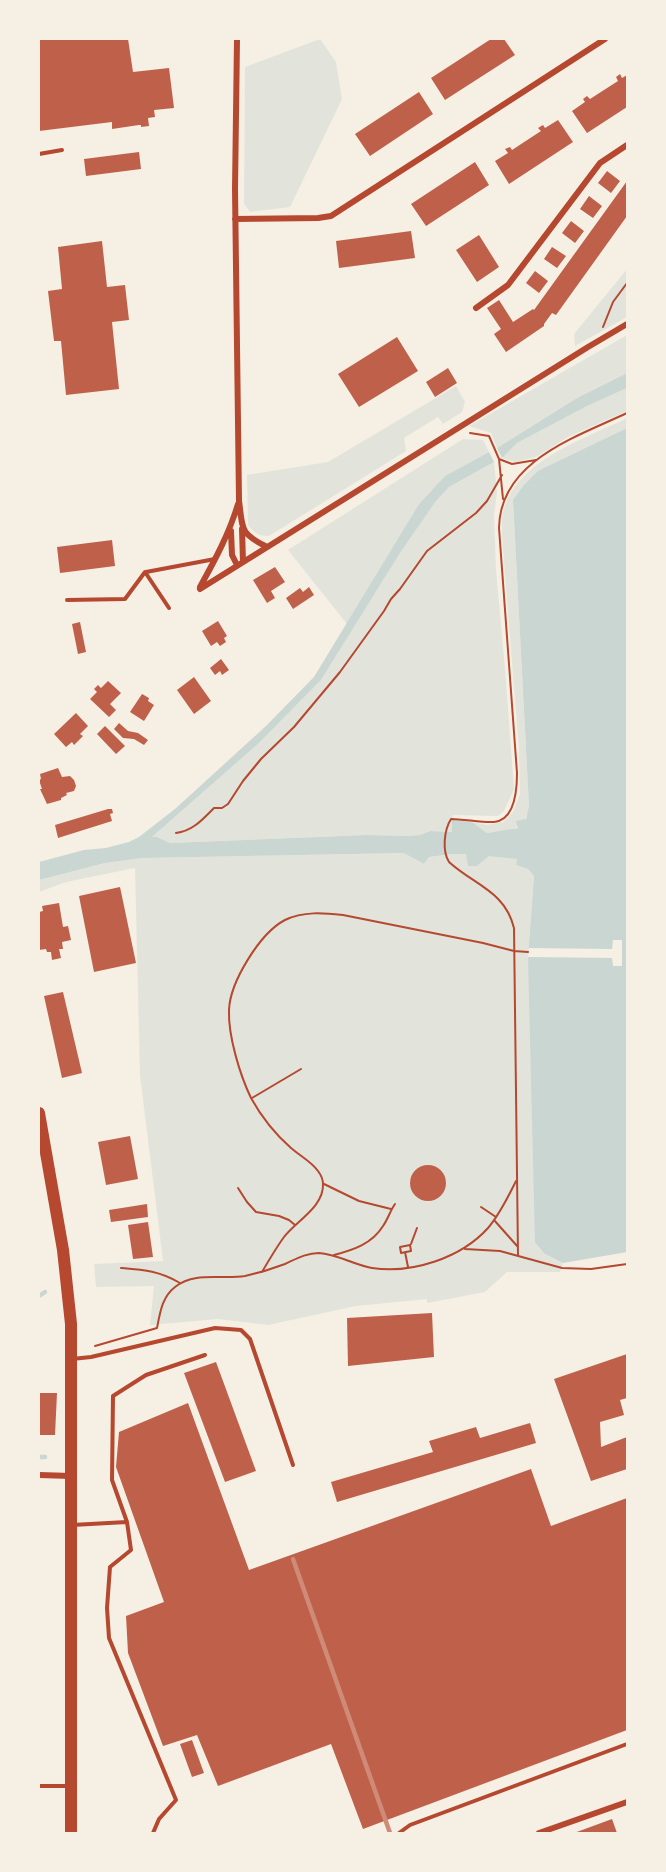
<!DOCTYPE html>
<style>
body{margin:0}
#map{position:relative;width:666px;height:1872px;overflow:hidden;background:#f6efe4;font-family:Raleway,sans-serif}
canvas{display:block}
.frame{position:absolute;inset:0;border:40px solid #f6efe4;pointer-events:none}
</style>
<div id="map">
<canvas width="666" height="1872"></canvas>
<div class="frame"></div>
</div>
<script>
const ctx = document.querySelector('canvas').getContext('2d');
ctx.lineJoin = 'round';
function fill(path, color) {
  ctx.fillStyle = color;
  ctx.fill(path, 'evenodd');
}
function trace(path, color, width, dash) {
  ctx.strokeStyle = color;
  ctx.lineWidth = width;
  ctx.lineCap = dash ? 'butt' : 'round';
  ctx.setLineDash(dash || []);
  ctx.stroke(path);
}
fill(new Path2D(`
 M320,39L336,62L342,99L290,207L250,212L244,204L245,67Z
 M627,269V317L575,346L574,334Z
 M627,335V373L577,398L497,448L491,433L469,426Z
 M456,386L465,402L462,412L443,424L438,417L404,438L406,451L269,536C259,536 254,533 248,525L247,475L328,462Z
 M627,388V411L568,437L536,457L515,462L502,458L517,443L587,406Z
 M627,418V428L538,472L513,500L529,806C524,833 510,829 487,833L472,822L487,825L503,822L513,812L520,794L519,750L503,549C502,534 500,517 506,502C527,456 585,439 627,418Z
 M463,439L483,440L489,452L445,476L419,504L347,624L288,550Z
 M494,462L497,493L494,515L496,570L505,669L514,789L504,811L498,816L453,815L452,832L430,831L420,835L407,836L367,835L170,843L157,837L151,838L259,743L321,680L400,553L436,501L449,487Z
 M405,853L424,864L429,857L452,854H467L468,866H477L489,855L518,859L516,865L528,869L534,876L528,957L545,1254L563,1263L560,1272H507L485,1292L427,1303V1299L356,1306L268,1325L218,1319L150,1325L154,1286L96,1287L94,1264L163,1261L140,1075L135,868L66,882L39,892V880L105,863L142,858Z`), '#e2e4dc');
fill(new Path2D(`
 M627,373V388L587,406L517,443L502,458L497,448L577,398Z
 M627,428V1252L563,1263L545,1254L535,1242L528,957L534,876L528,869L516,865L517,859L489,856L477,866H468L466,854H452L429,857L424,864L404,853L142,858L105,863L39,880V862L84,850L106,848L129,842L139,837L175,809L266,726L314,677L419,504L445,476L489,452L494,462L449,487L436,501L400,553L321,680L259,743L152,837H157L170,843L367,835L407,836L420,835L430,831L452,832V820L472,822L487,833L518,828L516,821L526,819L529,806L513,500L524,485L538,471Z`), '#c9d6d2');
fill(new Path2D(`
 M613,940H622V966H613L612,958L528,957L529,948L612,949Z`), '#f6efe4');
trace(new Path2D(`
 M39,1296L45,1292
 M39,1457H45`), '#c9d6d2', 4.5);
fill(new Path2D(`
 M39,39H128L133,72L169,68L174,108L154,110L155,117L148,118L149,126L141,127V125H139L112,129V122L39,131Z
 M491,39H504L515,55L445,100L431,78Z
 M620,74L622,78L627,75V107L587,133L572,111L585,102L583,99L587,96L590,99L618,81L616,77Z
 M419,92L433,114L370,156L355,134Z
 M558,120L573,142L509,184L495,161L508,153L505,149L510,147L512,150L541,131L538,128L543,125L545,128Z
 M139,152L141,169L86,176L84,159Z
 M475,162L489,185L426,226L411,204Z
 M607,171L620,181L611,193L598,183Z
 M627,181V216L556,315L552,313L544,324V326L506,352L494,334L501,329L487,308L499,300L513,322L533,309L534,310Z
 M589,196L602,206L593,218L580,209Z
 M571,221L584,231L575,243L562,233Z
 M411,231L415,258L339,268L336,241Z
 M479,235L499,267L477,282L456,250Z
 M102,241L107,287L125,285L129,320L112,322L119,389L66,395L61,341H54L48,291L62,289L58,247Z
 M552,247L566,256L557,268L544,259Z
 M535,271L548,281L539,293L526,283Z
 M397,337L418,371L359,407L338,374Z
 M448,368L457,383L435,397L426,382Z
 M112,540L115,566L60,573L57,547Z
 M275,567L285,582L271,591L275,598L267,603L253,580Z
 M309,587L314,595L293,609L286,598L300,588L303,592Z
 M218,621L227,636L224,638L226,642L220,646L217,642L211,646L202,631Z
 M80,622L86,652L78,654L72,624Z
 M221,659L229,670L222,675L220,671L215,675L210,668Z
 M194,677L211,701L194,714L177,690Z
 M108,681L121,693L110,704L116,710L109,717L90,699L97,692L94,689L98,685L101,688Z
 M142,694L149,698L148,701L154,705L144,721L130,712Z
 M76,713L88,726L80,734L83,736L74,745L72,742L66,747L54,734Z
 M119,723L128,731L138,733L148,740L144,745L134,739L123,738L114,729Z
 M105,726L125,746L116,754L97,734Z
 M58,768L62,777L70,776L74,780L76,786L74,791L66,793L67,795L61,798V800L47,804L40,789H42L39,780L41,779L40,774Z
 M108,809H112L113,813L110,814L112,821L58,838L55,825Z
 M120,887L136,963L94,972L79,896Z
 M59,903L63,927L68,926L71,940L62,942L63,949H59L61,958L52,960L51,952H47L46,949L39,950V912L43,911L42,906Z
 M63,992L82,1073L62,1078L44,996Z
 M130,1136L138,1179L106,1185L98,1142Z
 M410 1183a18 18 0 1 1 36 0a18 18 0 1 1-36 0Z
 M147,1204L148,1217L111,1222L109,1210Z
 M148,1222L153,1257L133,1259L128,1225Z
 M432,1313L434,1357L348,1366L347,1318Z
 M627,1354V1398L620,1400L624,1415L600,1422L601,1447L627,1437V1469L591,1481L554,1379Z
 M216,1362L256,1471L225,1482L184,1373Z
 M39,1393H57L55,1435H39Z
 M188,1403L249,1570L531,1469L551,1526L627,1498V1730L363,1829L331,1744L218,1786L197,1735L163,1746L128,1653L126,1616L164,1602L116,1467L119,1432Z
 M530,1423L536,1443L337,1502L331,1482L433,1452L429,1441L476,1427L480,1438Z
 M192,1740L204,1773L192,1777L180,1744Z
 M612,1819L617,1833H574Z`), '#bf614a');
trace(new Path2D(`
 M603,327L613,302L627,283
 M470,433L489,436L499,459L503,499
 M499,459L512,464L536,460
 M176,833C193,831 203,819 214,808H222L228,804L243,781L261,759L294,727L340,672L384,611L391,599L400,589L427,551L476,513L487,501L502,475
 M252,1098L301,1069
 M324,1184L359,1201L391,1209
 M238,1188L247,1202L256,1212L279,1216L289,1220L295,1225
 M481,1207L496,1217
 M494,1220L518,1247
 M411,1244L417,1228
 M410,1245L411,1251L401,1253L400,1247Z
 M465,1249L500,1251L562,1268L591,1269L627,1264
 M405,1252L408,1267
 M334,1255C353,1250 372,1244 383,1226C388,1219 390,1211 395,1204
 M518,1256L514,928C505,891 474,885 449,862C442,851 444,830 451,819C463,819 484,823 494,822C515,820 517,789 517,773L499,528C500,461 576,437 627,413
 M121,1268C145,1270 159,1271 180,1283
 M262,1272C269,1260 276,1248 284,1237C296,1221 324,1207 323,1184C323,1179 321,1175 318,1171C312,1162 299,1155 291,1148C275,1134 261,1116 251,1098C240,1075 228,1036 229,1010C230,982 260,933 285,920C303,911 324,913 343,915L483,943L514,951L528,952
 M95,1346L157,1328C160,1313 162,1297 175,1287C195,1271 222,1280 245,1276C259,1273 272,1269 285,1264C296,1259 306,1253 319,1253C337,1254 354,1265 372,1268C412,1274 461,1258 488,1228C500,1214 508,1197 516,1181`), '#b5482f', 2);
trace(new Path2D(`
 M39,154L62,150
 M146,572L215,559
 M67,600L125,599L145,572L169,608
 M72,1359L91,1357L215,1328L241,1330L250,1339L293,1465
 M127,1522L112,1480L113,1396L146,1375L205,1355
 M72,1525L127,1522L131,1550L110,1567L107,1608L109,1638L176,1800L159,1819L153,1833
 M39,1786H69
 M399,1833L410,1825L627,1744`), '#b5482f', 4);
trace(new Path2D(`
 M237,39L235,189L239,501C243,529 239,533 267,547
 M235,219L318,218L331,216L605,39
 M476,308L508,285L600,163L627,145
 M242,529L243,562
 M231,531L232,555L237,565
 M200,587C215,560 229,534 238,504
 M200,589L588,347L627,324
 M39,1475L71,1476
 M539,1833L627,1802`), '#b5482f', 6);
trace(new Path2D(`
 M39,1113L63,1250L71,1324V1833`), '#b5482f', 12);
trace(new Path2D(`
 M293,1559L390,1833`), '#cf8b77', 4.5);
</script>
